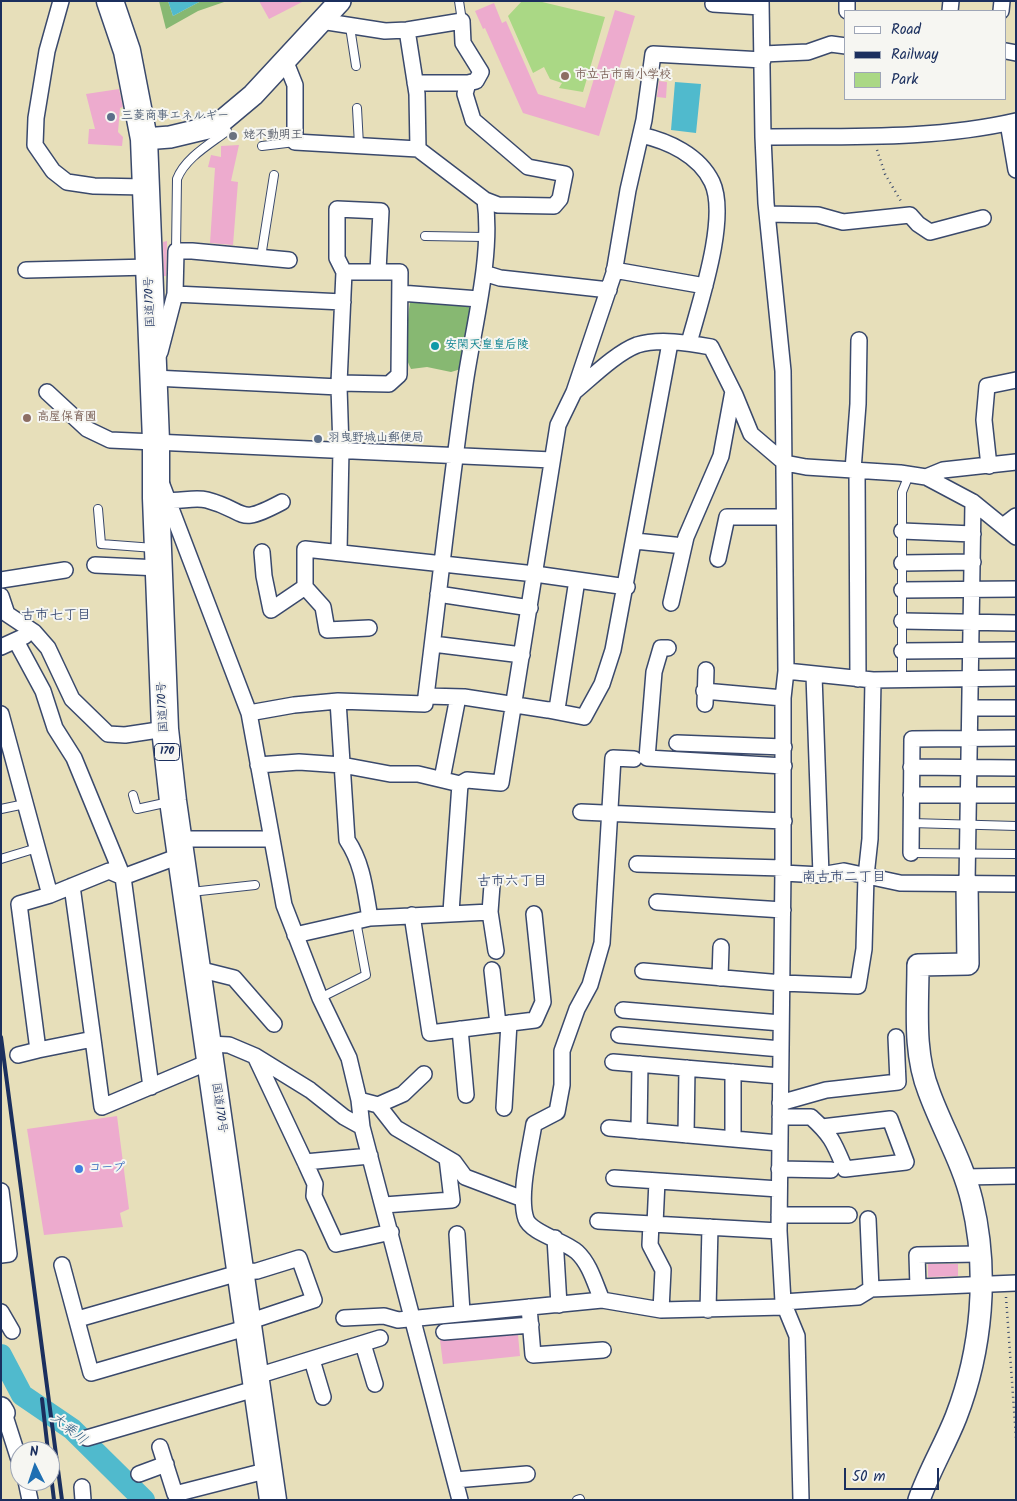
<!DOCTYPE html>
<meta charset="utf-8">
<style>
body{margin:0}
#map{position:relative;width:1017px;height:1501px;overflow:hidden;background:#e7dfba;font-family:Kalam,sans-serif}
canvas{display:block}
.frame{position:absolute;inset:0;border:2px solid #1b2f5e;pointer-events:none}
.legend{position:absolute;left:844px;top:10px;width:162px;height:90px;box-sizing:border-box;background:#f6f6f2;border:1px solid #9ea6b7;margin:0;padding:6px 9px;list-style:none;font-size:15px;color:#1b2f5e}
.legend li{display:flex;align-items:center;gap:10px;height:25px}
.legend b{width:25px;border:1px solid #9ea6b7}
.north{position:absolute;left:10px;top:1441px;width:50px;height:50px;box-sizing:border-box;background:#f6f6f2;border:1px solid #9ea6b7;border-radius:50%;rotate:356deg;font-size:14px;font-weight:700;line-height:20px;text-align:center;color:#1b2f5e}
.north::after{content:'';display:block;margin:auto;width:18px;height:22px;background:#1f6fb2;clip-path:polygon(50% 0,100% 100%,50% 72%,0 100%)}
.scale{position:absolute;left:844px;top:1468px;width:95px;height:22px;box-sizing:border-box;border:2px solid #1b2f5e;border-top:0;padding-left:6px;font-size:15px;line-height:18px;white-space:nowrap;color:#1b2f5e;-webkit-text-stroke:4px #f6f6f2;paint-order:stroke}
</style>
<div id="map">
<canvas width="1017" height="1501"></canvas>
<div class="frame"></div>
<ul class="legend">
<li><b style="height:6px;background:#fff"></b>Road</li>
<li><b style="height:6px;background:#1b2f5e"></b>Railway</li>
<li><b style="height:14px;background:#aad885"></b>Park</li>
</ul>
<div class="north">N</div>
<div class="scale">50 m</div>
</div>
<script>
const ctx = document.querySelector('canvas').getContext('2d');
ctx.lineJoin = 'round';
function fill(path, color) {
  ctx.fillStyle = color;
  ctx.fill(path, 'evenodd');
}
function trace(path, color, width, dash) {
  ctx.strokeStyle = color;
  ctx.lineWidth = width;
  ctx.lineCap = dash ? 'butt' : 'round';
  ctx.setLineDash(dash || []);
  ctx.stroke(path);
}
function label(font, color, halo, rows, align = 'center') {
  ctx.font = font + ' Kalam,"Klee One",sans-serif';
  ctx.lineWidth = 4;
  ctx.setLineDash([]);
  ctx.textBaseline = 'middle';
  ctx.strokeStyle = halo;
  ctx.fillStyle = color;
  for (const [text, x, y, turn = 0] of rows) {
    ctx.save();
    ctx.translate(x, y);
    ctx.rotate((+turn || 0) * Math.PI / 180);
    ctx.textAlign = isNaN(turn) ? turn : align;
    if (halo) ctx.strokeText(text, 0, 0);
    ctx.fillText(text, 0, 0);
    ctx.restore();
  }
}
fill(new Path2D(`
 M522,1H538L605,17L583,92L559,88L562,83L550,79L544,67L533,73L508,16Z`), '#aad885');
fill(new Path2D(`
 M159,1H168L173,16L201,1H227L198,11L166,29Z
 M411,300L468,301L471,308L461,369L451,372L427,367L411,369C409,365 407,361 407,357C406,350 408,304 411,300Z`), '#87b872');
fill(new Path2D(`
 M168,1H201L173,16Z
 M675,82L701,84L696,133L671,130Z`), '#50bacd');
trace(new Path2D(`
 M1,1355L22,1395L72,1429L144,1500`), '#50bacd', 22);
fill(new Path2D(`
 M259,1H304L269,19Z
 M494,3L502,23L506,21L538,94L585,108L615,10L635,16L599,136L523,113L485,28L483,29L475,11Z
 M659,81L667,82L666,98L657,97Z
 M119,89L123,107L120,108L118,132L123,137L122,146L88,144L89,129H95L86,94Z
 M239,145L231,181L238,182L233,245L210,243L215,168L208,167L211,155L221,157V146Z
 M167,241L166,276H164L163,242Z
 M117,1116L129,1209L120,1213L123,1227L44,1235L27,1129Z
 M928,1264H958V1276L928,1277Z
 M518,1335L520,1356L443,1364L440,1340Z`), '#edabce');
const lane = new Path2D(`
 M459,1L462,21
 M350,27L356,66
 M357,108L359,145
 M262,146L295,142
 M425,236L485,237
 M176,251L177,179C185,158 210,144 227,131
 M261,257L274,175
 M98,509L101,544L154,548
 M902,680V492L909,475
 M133,795L137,809L169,802
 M1,809L25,804
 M911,823L1016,826
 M911,853L1016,854
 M1,859L37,848
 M191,892L255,885
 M320,998L366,975L356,921
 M577,1500L580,1499`);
const street = new Path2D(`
 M61,1L47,51L36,118L35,145L53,171L67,182L94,186L146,187
 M761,1L763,137L766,203L783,371L786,671L783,698V868L779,1231L783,1302L797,1336L801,1500
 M713,4L761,7
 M847,11V1
 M950,11L951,1
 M1001,11L1002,1
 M321,21L385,31L407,30L462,21L463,43L481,72L476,81L468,83H415
 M407,30L417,94L418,149
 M1006,51L1016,53
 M763,54L808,52L831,44L846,46
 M285,60L295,85V142L418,149L485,200C493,256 473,328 465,384C450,488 439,592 426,696L464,697L548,710L557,709L577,580
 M468,83L465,94L473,120L528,167L565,174L560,199L554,206L498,205L485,200
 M1008,123L1016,170
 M641,135C668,141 699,155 712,182C729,218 699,305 689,343
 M763,137C847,136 934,140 1016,121
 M767,214L818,215L843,222L910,215L918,224L930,232L983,218
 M26,270L150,267
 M614,270L705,286
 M344,272L337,258V209L381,211L378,271
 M484,273L500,278L609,290
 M400,293L479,299
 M175,294L343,302
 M160,352L175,294L176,251H192L289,260
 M154,378L339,387
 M47,392L87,429L110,440L552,460
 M574,392C591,378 616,353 637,345C659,338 689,343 711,347L735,395L751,434L785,463L806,467L900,473L926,477L973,502L1016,537
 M989,466L984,420L987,386L1016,380
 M853,470L858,404L859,340
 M857,471L858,679
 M926,477L943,470L1016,462
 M162,485L249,713L284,905L320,998L349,1058L359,1100L362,1127L460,1500
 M160,499C176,504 192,496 207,500C249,511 235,527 282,502
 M1003,526L1016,516
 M902,531L973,534
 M635,541L684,546
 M262,552L264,576L271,610L305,587V549L535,574L627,587
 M339,552L341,449L339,387V383L344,272H400L399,375L389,384L339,383
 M718,559L727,517H783
 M902,563L973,562
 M95,565L159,568
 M1,580L65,570
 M305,587L323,607L327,630L369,628
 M902,590L1016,589
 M438,594L530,608
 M1,596L7,614L34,632L48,648L72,699L108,734L125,735L165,729
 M671,603L686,537L721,456L733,391
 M902,621L1016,623
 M16,641L43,691L55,728L74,758L123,877L151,1087
 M433,644L522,655
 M1,647L25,636
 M668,648H661L654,672L647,758L784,766
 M902,651L1016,650
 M786,671L873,680L1016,678
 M814,675L821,875
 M704,691L783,698
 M338,701L347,840C363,864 365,890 370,918
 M705,704L706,670
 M971,708H1016
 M548,710L584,717L602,684L613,650L670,343
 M249,713L294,705L338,701L425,704
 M1,714L50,895
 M677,743L784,747
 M258,765L299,762L342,765L390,774H418L460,784
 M911,767L1016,768
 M442,779L458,697
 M911,795H1016
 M581,812L784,821
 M180,842L189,839H271
 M911,853L912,739L1016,738
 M182,855L123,877L109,871L50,895L19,904L38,1050L93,1039L102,1107L211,1061
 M637,864L783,868
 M783,873L821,875L844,871L900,883L1016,884
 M967,883L973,502
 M492,885L490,912L496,951
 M72,886L93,1039
 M657,902L783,910
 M451,912L460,784L467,780L501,783L558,425L574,392L614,273L628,190L644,120L653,54L763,60
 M412,915L430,1033L535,1020L543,1002L534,914
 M295,935L370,918L490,912
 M198,969L234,978L274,1024
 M492,970L498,1024
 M643,971L782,983L858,986L864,949L866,876L870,839L873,680
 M720,978L721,947
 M623,1010L781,1023
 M460,1029L466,1095
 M619,1035L781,1049
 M209,1044L229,1045L255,1056L310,1090L344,1117L362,1127
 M18,1055L38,1050
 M255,1056L305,1162L315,1184L314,1196L336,1244L391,1232
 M613,1062L780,1076
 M733,1072V1139
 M359,1100L378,1105L396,1128L454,1162L465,1177L523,1199
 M780,1103L826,1090L898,1082L896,1037
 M378,1105L403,1094L424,1074
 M504,1108L509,1023
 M780,1117H811C832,1136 834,1143 845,1169L906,1162L890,1119L822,1127
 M609,1128L779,1143
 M639,1131L640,1064
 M686,1135L687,1068
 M305,1162L370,1156
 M779,1169L831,1170
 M964,1177L1016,1176
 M614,1178L779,1189
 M1,1191L9,1254L1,1255
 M384,1205L452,1200L447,1158
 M779,1215H849
 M868,1219L871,1289
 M598,1221L779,1231
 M651,1223L650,1245L663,1270L661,1310
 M655,1224L657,1181
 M457,1234L462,1312
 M555,1238L559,1305
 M62,1265L91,1373L249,1327
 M918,1287L917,1255L979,1254
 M602,1300C595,1284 590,1264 577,1252C565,1241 531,1233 526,1219C518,1196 530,1149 534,1124L557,1112L562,1085V1051L577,1009L590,985L602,943L613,758L634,759
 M783,1302L858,1297L871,1289L1016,1283
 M529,1307L533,1355L603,1350
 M708,1310L710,1227
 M1,1312L12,1331
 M344,1318L384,1316L398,1320L602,1300L661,1310L784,1307
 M78,1319L242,1272L257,1271L299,1258L314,1300L248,1322
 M444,1332L531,1325
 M363,1344L375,1384
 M312,1360L323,1397
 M257,1376L380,1338
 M1,1413H4L20,1463
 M87,1438L258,1388
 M160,1447L175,1494L269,1470
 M139,1474L166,1464
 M455,1480L527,1474
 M26,1481L30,1500
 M82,1487L83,1500`);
const secondary = new Path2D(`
 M144,139L170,137L216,126L253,95L340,1
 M1,1408L4,1413
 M919,1500C929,1471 945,1445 956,1417C982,1350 989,1272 972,1201C963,1163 942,1128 929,1092C913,1052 918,1008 918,965L968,964L967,883`);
const highway = new Path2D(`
 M110,1L127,51L144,139L156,441V498L165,729L173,801L273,1500`);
trace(lane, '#3a496c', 10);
trace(street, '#3a496c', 18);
trace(secondary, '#3a496c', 24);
trace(highway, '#3a496c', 29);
trace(new Path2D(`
 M877,150L885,174L902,203
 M1006,1297L1016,1438`), '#3a496c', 2.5, [1, 4]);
trace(lane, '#fff', 8);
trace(street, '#fff', 15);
trace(secondary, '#fff', 21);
trace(highway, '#fff', 26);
trace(new Path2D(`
 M1,1037L62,1500
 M42,1399L48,1451
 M50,1467L54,1500`), '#1b2f5e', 4);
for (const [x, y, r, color] of [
 [565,76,5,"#8d6e63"],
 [111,117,5,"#5c6f8a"],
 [233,136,5,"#6b7280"],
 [435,346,5,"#0f9aa8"],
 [27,418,5,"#8d6e63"],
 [318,439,5,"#5c6f8a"],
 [79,1169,5,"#3f7fe0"]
]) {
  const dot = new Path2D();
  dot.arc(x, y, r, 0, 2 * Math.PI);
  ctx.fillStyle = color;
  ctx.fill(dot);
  trace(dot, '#f6f6f2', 2);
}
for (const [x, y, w] of [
 [167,752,25]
]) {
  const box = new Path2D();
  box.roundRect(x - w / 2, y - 8.5, w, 17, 4);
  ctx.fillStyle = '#f6f6f2';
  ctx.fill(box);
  trace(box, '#1b2f5e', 1);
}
label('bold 11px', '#1b2f5e', null, [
 ["170",167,752]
]);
label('bold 12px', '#785e54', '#f6f6f2', [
 ["市立古市南小学校",575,76],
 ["高屋保育園",37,418]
], 'left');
label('bold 12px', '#4e5e75', '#f6f6f2', [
 ["三菱商事エネルギー",121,117],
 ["羽曳野城山郵便局",328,439]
], 'left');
label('bold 12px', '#5b616d', '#f6f6f2', [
 ["姥不動明王",243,136]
], 'left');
label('12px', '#1b2f5e', '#f6f6f2', [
 ["国道170号",151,302,-92],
 ["国道170号",164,707,-93],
 ["国道170号",218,1108,82]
]);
label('bold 12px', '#0d838f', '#f6f6f2', [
 ["安閑天皇皇后陵",445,346]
], 'left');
label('bold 12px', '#366cbe', '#f6f6f2', [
 ["コープ",89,1169]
], 'left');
label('14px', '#1b2f5e', '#f6f6f2', [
 ["古市七丁目",56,617],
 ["南古市二丁目",844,879],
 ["古市六丁目",512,883]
]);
label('italic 14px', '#2b597f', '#f6f6f2', [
 ["大乗川",68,1430,39]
]);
</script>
